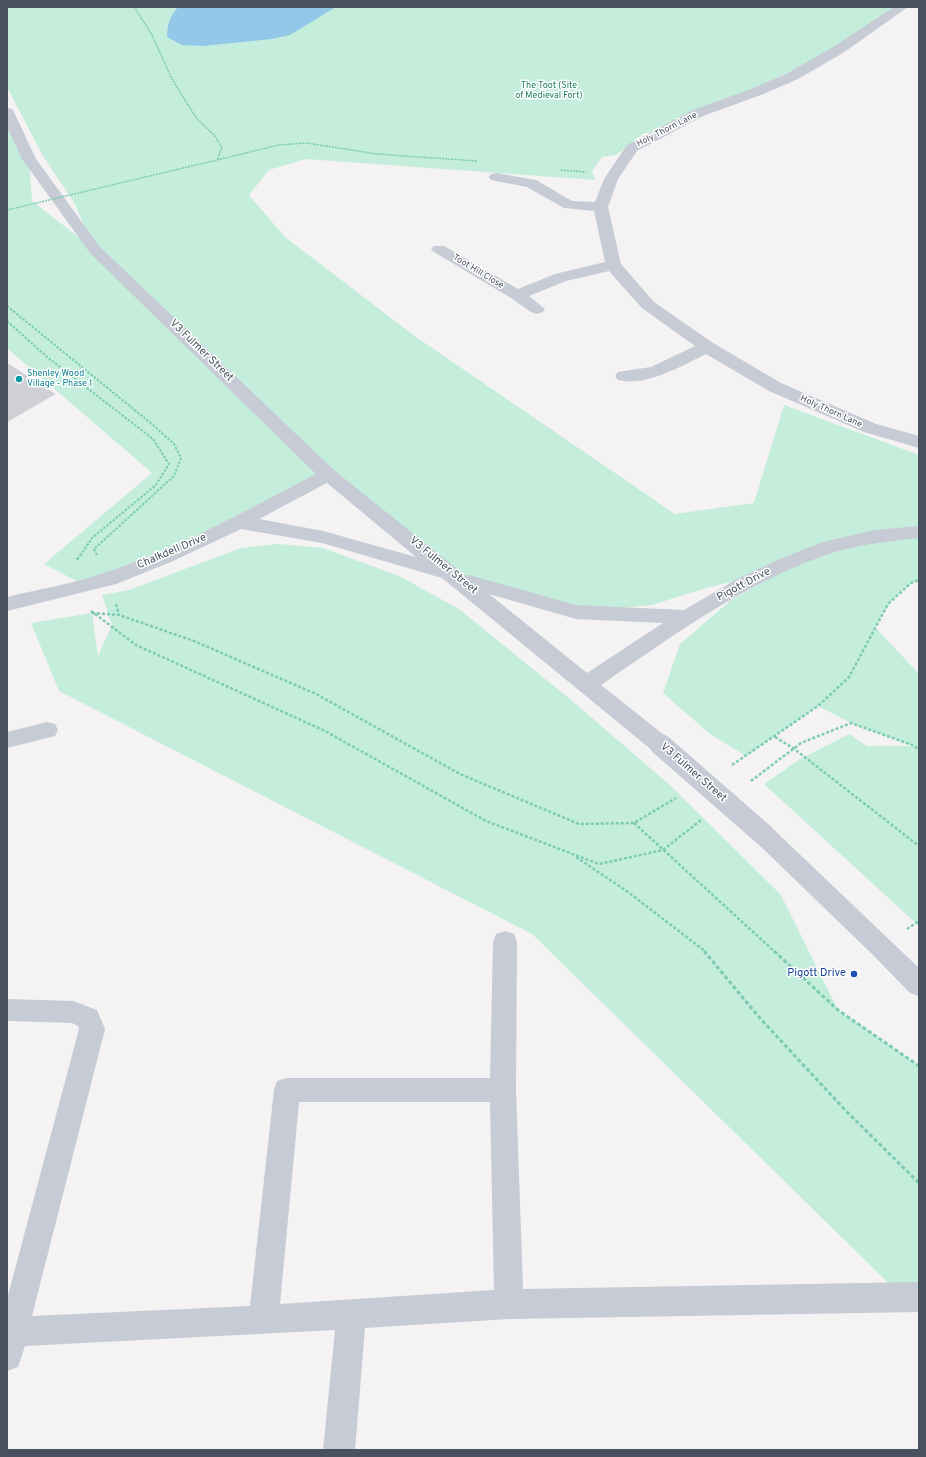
<!DOCTYPE html>
<style>
body{margin:0}
#map{position:relative;width:926px;height:1457px;overflow:hidden;background:#f4f2f2;font-family:Overpass,sans-serif}
canvas{display:block}
.frame{position:absolute;inset:0;border:8px solid #4a515e;pointer-events:none}
</style>
<div id="map">
<canvas width="926" height="1457"></canvas>
<div class="frame"></div>
</div>
<script>
const ctx = document.querySelector('canvas').getContext('2d');
ctx.lineJoin = 'round';
function fill(path, color) {
  ctx.fillStyle = color;
  ctx.fill(path, 'evenodd');
}
function trace(path, color, width, dash) {
  ctx.strokeStyle = color;
  ctx.lineWidth = width;
  ctx.lineCap = dash ? 'butt' : 'round';
  ctx.setLineDash(dash || []);
  ctx.stroke(path);
}
function label(font, color, halo, rows, align = 'center') {
  ctx.font = font + ' Overpass,sans-serif';
  ctx.lineWidth = 3;
  ctx.setLineDash([]);
  ctx.textBaseline = 'middle';
  ctx.strokeStyle = halo;
  ctx.fillStyle = color;
  for (const [text, x, y, turn = 0] of rows) {
    ctx.save();
    ctx.translate(x, y);
    ctx.rotate((+turn || 0) * Math.PI / 180);
    ctx.textAlign = isNaN(turn) ? turn : align;
    if (halo) ctx.strokeText(text, 0, 0);
    ctx.fillText(text, 0, 0);
    ctx.restore();
  }
}
fill(new Path2D(`
 M7,7H902L838,50L671,126L643,134L616,155L602,157L592,171L595,180L306,159L269,170L249,195L285,237L416,337L675,514L754,503L784,405L919,455V580C898,588 886,608 875,627L919,674V926L764,784L800,759L849,734L867,746H913L851,723L818,706L746,756L710,734L663,693L680,644L730,601L782,571L709,587L652,605L576,612L460,580L328,475L239,522L82,584L44,564L152,473L7,348V112L29,159L32,201L94,249L75,204L43,156L7,87Z
 M278,544L323,548L399,576L459,609L576,704L671,786L781,895L838,1010L919,1066V1313L532,934L59,691L31,623L92,613L98,656L112,625L102,595L129,590L241,548Z`), '#c4eedb');
fill(new Path2D(`
 M178,7H336L290,35L272,39L203,46L182,45L167,37C167,25 170,16 178,7Z`), '#93c8e9');
const building = new Path2D(`
 M7,363L55,394L7,422Z`);
fill(building, '#cfd0d6');
trace(building, '#d6d7dc', 1);
trace(new Path2D(`
 M134,7L151,33L172,79L197,119L215,136L222,148L217,160
 M217,160L279,145L306,143L377,154L477,161
 M561,170L586,172`), '#7dcbb2', 1.5, [2, 1]);
trace(new Path2D(`
 M7,306L153,425L174,444L181,458L174,476L94,549L97,555
 M7,321L47,357L153,439L169,464L156,485L92,538L80,556`), '#7dcbb2', 2, [2.5, 1.5]);
trace(new Path2D(`
 M77,560L80,555
 M116,604L119,615
 M91,611L136,645L325,731L486,821L599,864L663,850L701,820
 M92,613L119,615L194,641L316,694L460,774L579,824L634,823L676,798
 M775,737L793,748L919,846
 M732,765L818,706L849,677L888,604L911,583L919,580
 M751,781L801,743L851,723L915,746L919,751
 M634,823L775,952
 M576,857L628,892L706,952
 M907,929L919,921`), '#7dcbb2', 2.5, [3, 2]);
trace(new Path2D(`
 M704,951L758,1016L846,1111L919,1183
 M774,951L838,1010L919,1066`), '#7dcbb2', 3, [4, 2.5]);
fill(new Path2D(`
 M894,7H908L843,53L798,79L761,95L703,116L637,151L618,179L608,207L621,264L654,302L713,343L781,383L876,424L919,436V448L864,432L769,391L706,354C681,366 647,387 618,380L615,376L618,372L651,367L695,346L642,308L609,271L566,281L529,296L545,309L543,312L537,314L531,312L511,298L434,252L431,249L434,246H444L518,289L555,274L605,262L594,211L564,208L527,187L491,180L489,177L491,174L496,173L536,180L572,201L595,202L604,179L627,145L693,110L751,89L788,73L833,47Z
 M7,108L12,109L14,112L36,159L100,247L335,471L466,576L469,575L576,605L684,610L737,579L780,559L823,542L874,530L919,526V538C891,541 863,544 835,552C750,579 674,635 601,685L669,739L672,745L669,751L661,753L653,751L442,578L322,543L241,529L171,562L116,584L7,611V597C39,589 73,584 104,573C178,549 247,510 316,474L90,253L22,159L7,127ZM327,483L416,557L323,531L259,519ZM489,594L576,619L663,623L587,673Z
 M47,722L55,724L58,730L55,736L7,748V732Z
 M763,825L771,827L919,968V996L910,993L873,955L755,841L751,834L755,827Z
 M505,931L514,934L517,942L516,1090L523,1289L919,1282V1312L509,1319L365,1328L355,1450H323L335,1330L25,1346L18,1367L7,1371V1299L79,1029L78,1026L72,1023L7,1021V999L73,1001L97,1010L105,1029L32,1316L250,1306L274,1090L277,1081L287,1078H490L493,942L496,934ZM299,1102H490L494,1290L280,1304Z`), '#c6cbd5');
trace(new Path2D(`
 M7,210L217,160`), '#7dcbb2', 1.5, [2, 1]);
trace(new Path2D(`
 M661,745L763,834`), '#c6cbd5', 22);
for (const [x, y, r, color] of [
 [19,379,4,"#0f9aa8"],
 [854,974,4,"#1a4fb4"]
]) {
  const dot = new Path2D();
  dot.arc(x, y, r, 0, 2 * Math.PI);
  ctx.fillStyle = color;
  ctx.fill(dot);
  trace(dot, '#fff', 1.5);
}
label('9px', '#1d7e5e', '#fff', [
 ["The Toot (Site",549,86],
 ["of Medieval Fort)",549,96]
]);
label('9px', '#4a515e', '#fff', [
 ["Holy Thorn Lane",667,130,-27],
 ["Toot Hill Close",478,272,31],
 ["Holy Thorn Lane",831,412,24]
]);
label('9px', '#0d838f', '#fff', [
 ["Shenley Wood",27,374],
 ["Village - Phase 1",27,384]
], 'left');
label('11px', '#4a515e', '#fff', [
 ["V3 Fulmer Street",201,351,44],
 ["Chalkdell Drive",172,552,-23],
 ["V3 Fulmer Street",443,566,39],
 ["Pigott Drive",744,585,-28],
 ["V3 Fulmer Street",693,773,41]
]);
label('11px', '#164399', '#fff', [
 ["Pigott Drive",846,974]
], 'right');
</script>
